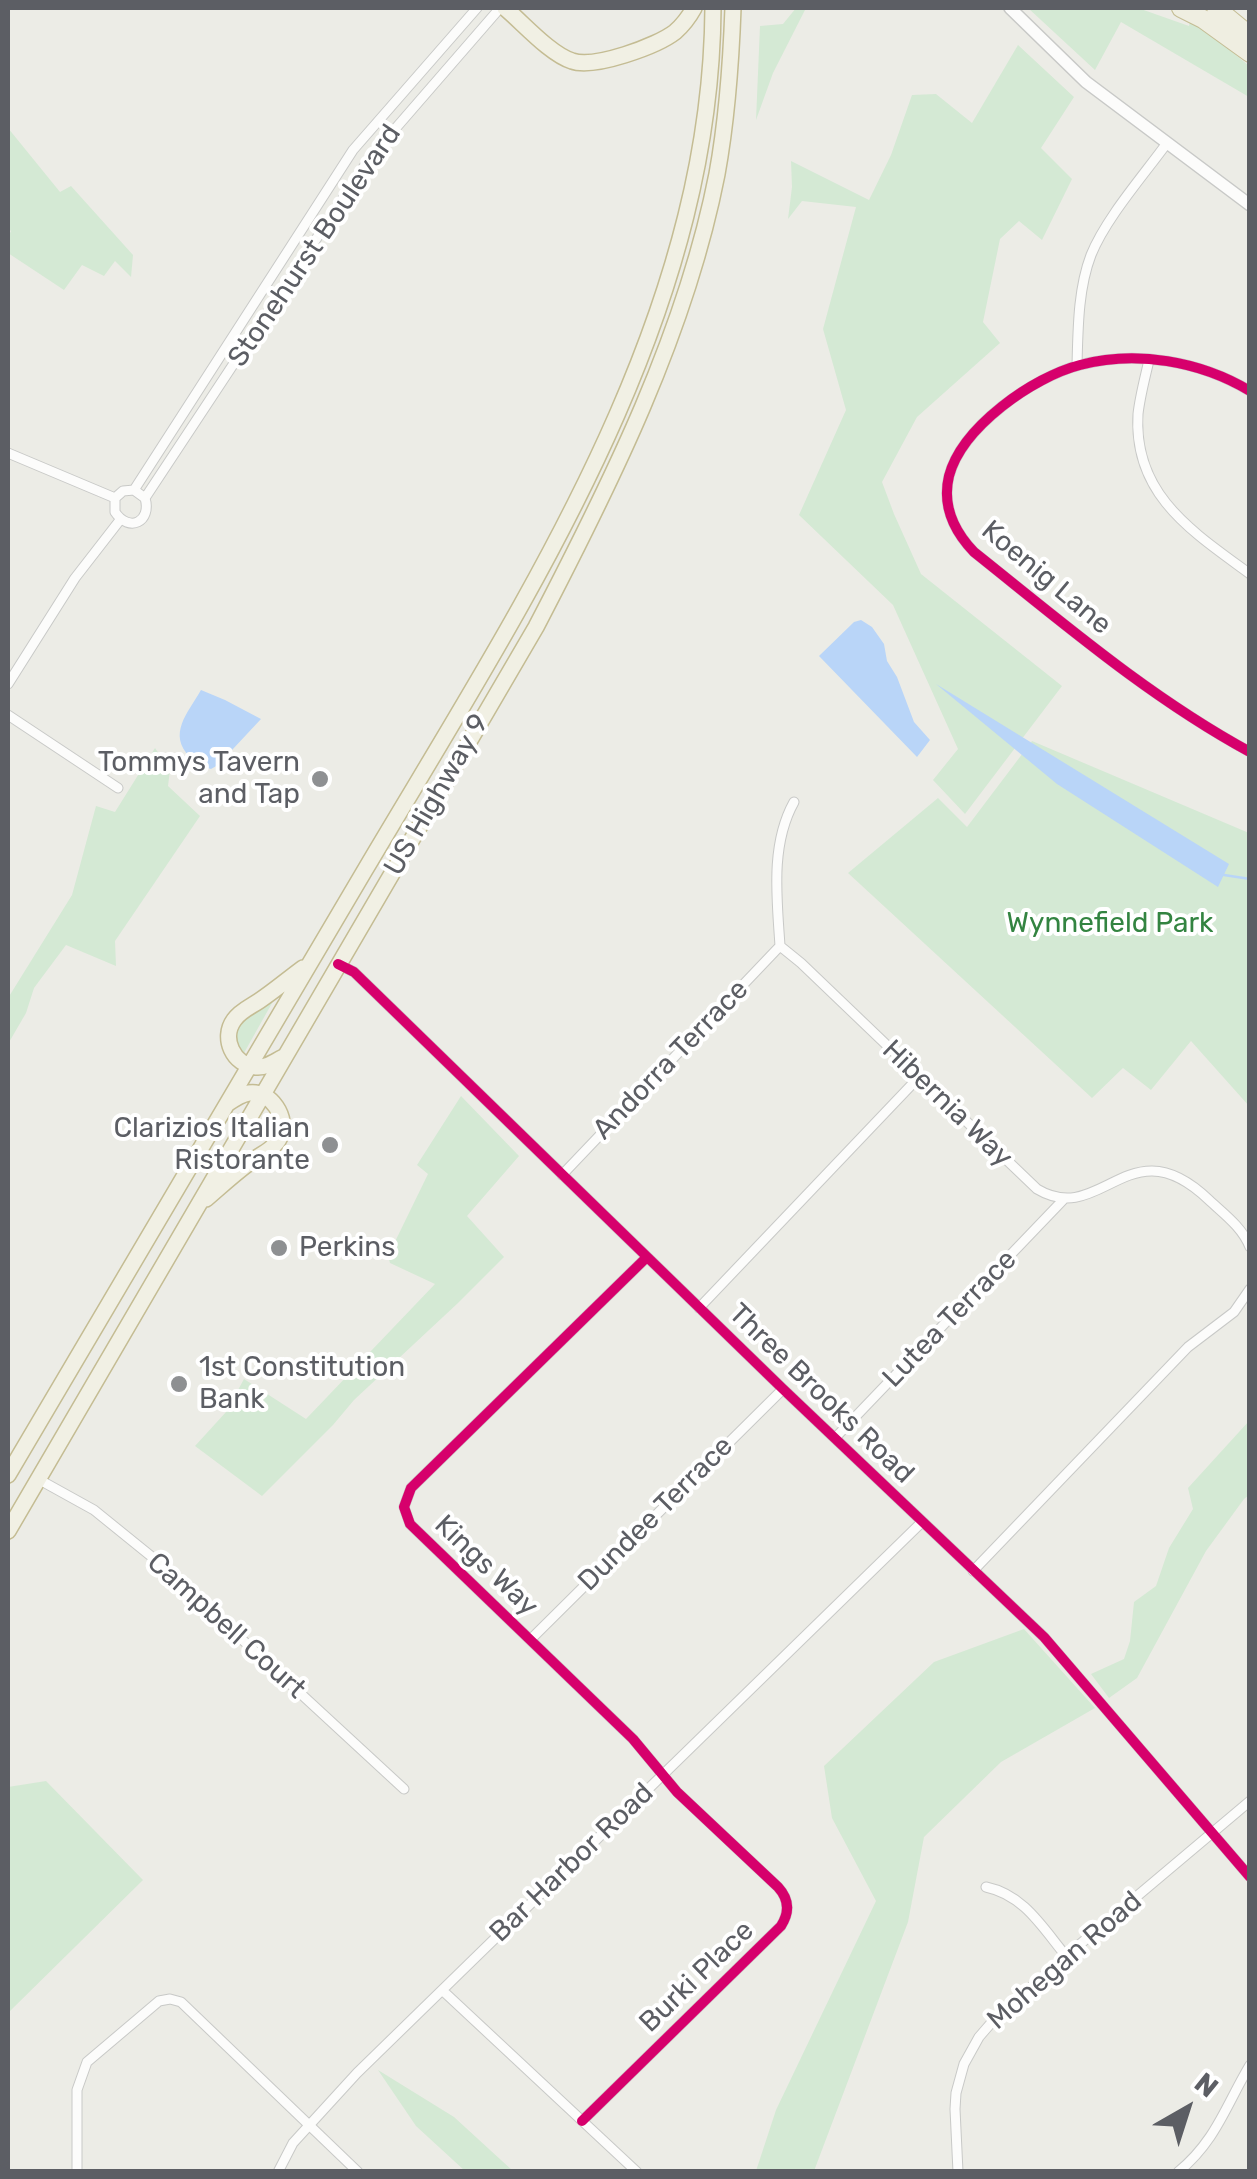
<!DOCTYPE html>
<style>
body{margin:0}
#map{position:relative;width:1257px;height:2179px;overflow:hidden;background:#ecece6;font-family:Rubik,sans-serif}
canvas{display:block}
.frame{position:absolute;inset:0;border:10px solid #5c5e64;pointer-events:none}
.north{position:absolute;left:1137px;top:2059px;width:100px;height:100px;-webkit-text-stroke:8px #fff;paint-order:stroke;rotate:39deg;font-size:28px;font-weight:700;line-height:40px;text-align:center;color:#5c5e64}
.north::after{content:'';display:block;margin:auto;width:35px;height:45px;background:#5c5e64;clip-path:polygon(50% 0,100% 100%,50% 72%,0 100%)}
</style>
<div id="map">
<canvas width="1257" height="2179"></canvas>
<div class="frame"></div>
<div class="north">N</div>
</div>
<script>
const ctx = document.querySelector('canvas').getContext('2d');
ctx.lineJoin = 'round';
function fill(path, color) {
  ctx.fillStyle = color;
  ctx.fill(path, 'evenodd');
}
function trace(path, color, width, dash) {
  ctx.strokeStyle = color;
  ctx.lineWidth = width;
  ctx.lineCap = dash ? 'butt' : 'round';
  ctx.setLineDash(dash || []);
  ctx.stroke(path);
}
function label(font, color, halo, rows, align = 'center') {
  ctx.font = font + ' Rubik,sans-serif';
  ctx.lineWidth = 8;
  ctx.setLineDash([]);
  ctx.textBaseline = 'middle';
  ctx.strokeStyle = halo;
  ctx.fillStyle = color;
  for (const [text, x, y, turn = 0] of rows) {
    ctx.save();
    ctx.translate(x, y);
    ctx.rotate((+turn || 0) * Math.PI / 180);
    ctx.textAlign = isNaN(turn) ? turn : align;
    if (halo) ctx.strokeText(text, 0, 0);
    ctx.fillText(text, 0, 0);
    ctx.restore();
  }
}
fill(new Path2D(`
 M796,8H806L773,73L756,120L760,26L783,24Z
 M1028,8H1138L1189,26L1191,17L1249,66V97L1121,22L1095,70Z
 M1018,45L1074,97L1041,148L1072,179L1042,240L1019,221L1000,239L983,322L1000,343L917,417L882,482L894,514L921,574L1062,686L965,814L933,780L958,749L893,605L799,515L846,410L823,329L856,207L802,201L788,219L792,187L791,161L869,200L891,155L912,95L936,94L972,123Z
 M8,128L60,192L71,186L133,255L131,277L115,261L104,276L82,265L64,290L8,253V237L11,231L8,228Z
 M1032,741L1249,833V1106L1191,1041L1151,1090L1123,1068L1092,1098L848,873L938,798L967,827Z
 M155,748L170,770L168,786L200,816L115,941L116,966L66,945L34,988L26,1013L8,1044V998L72,895L96,806L115,812Z
 M276,996L244,1053L242,1055L234,1039L239,1021Z
 M461,1096L519,1156L467,1216L504,1257L458,1303L354,1400L333,1425L262,1496L195,1446L226,1412L244,1379L306,1419L435,1284L390,1263L388,1256L428,1174L417,1165Z
 M1249,1421V1495L1244,1499L1206,1551L1137,1678L1109,1698L1091,1674L1124,1659L1130,1641L1134,1602L1156,1586L1169,1548L1193,1509L1188,1488Z
 M1024,1629L1095,1708L1001,1762L924,1837L908,1922L814,2171H756L776,2110L876,1901L832,1818L824,1766L934,1662Z
 M46,1781L143,1880L8,2013V1787Z
 M378,2070L454,2117L513,2171H465L416,2126Z`), '#d4e9d4');
fill(new Path2D(`
 M861,620L872,627L884,644L887,661L897,677L914,722L930,740L917,757L819,656L854,622Z
 M936,684L1229,864L1218,887L1057,784Z
 M201,690L225,700L261,719L218,765L211,769C202,766 196,764 190,757C167,734 188,713 201,690Z`), '#b9d5f8');
trace(new Path2D(`
 M1224,875L1250,879`), '#b9d5f8', 2.5);
const minor = new Path2D(`
 M1149,360C1145,378 1140,396 1138,414C1133,495 1193,532 1250,574
 M1077,365C1078,329 1078,289 1091,255C1106,218 1143,176 1167,143
 M1250,391C1200,361 1136,350 1080,365C1033,377 962,427 949,476C942,505 954,531 974,552C1063,623 1149,697 1250,752
 M8,453L115,498
 M134,490L353,150L477,8
 M145,498L134,490L123,491L115,498V512C129,533 152,522 145,498L369,159L500,8
 M8,684L75,578L120,520
 M8,715L118,788
 M794,802C770,845 777,899 780,946L801,963L1037,1189C1102,1228 1129,1123 1209,1200C1224,1214 1242,1227 1250,1247
 M338,964L354,972L783,1389L1044,1637L1250,1877
 M562,1175L780,946
 M699,1308L919,1077
 M835,1438L1064,1199
 M38,1479L94,1510L157,1561L404,1789
 M973,1571L1188,1347L1234,1312L1250,1289
 M530,1640L783,1389
 M986,1887C1024,1895 1042,1927 1066,1956
 M442,1990L637,2172
 M582,2121L781,1926C790,1912 789,1899 778,1887L677,1792L633,1739L410,1524L404,1507L411,1488L647,1257
 M77,2172V2090L87,2062L159,2001L170,1999L181,2002L358,2172
 M278,2172L293,2143L357,2073L922,1522
 M958,2172L955,2109L956,2093L964,2064L979,2037L992,2022L1066,1956L1250,1801
 M1178,2172C1216,2141 1226,2105 1250,2065`);
const tertiary = new Path2D(`
 M1010,8L1086,82L1250,205`);
const trunk = new Path2D(`
 M505,8C523,23 550,54 572,61C594,69 657,46 675,32C683,25 689,17 694,8
 M285,1056C276,1061 267,1068 256,1067C233,1065 221,1038 234,1020C240,1011 250,1007 259,1001C274,991 288,979 303,968
 M206,1199C220,1187 234,1174 249,1163C259,1155 274,1150 280,1137C289,1118 271,1090 249,1093C241,1094 234,1099 227,1104
 M8,1475C126,1273 246,1072 365,870C521,606 711,326 713,8
 M8,1531L536,627C610,485 686,333 717,174C727,119 731,64 733,8`);
const motorway = new Path2D(`
 M1181,8L1203,19L1250,53
 M1216,8L1250,36`);
trace(minor, '#c8c9c7', 11);
trace(tertiary, '#c8c9c7', 14);
trace(trunk, '#c4bc93', 18);
trace(motorway, '#c4bc93', 20);
trace(minor, '#fcfcfb', 9);
trace(tertiary, '#fcfcfb', 11);
trace(trunk, '#f1f0e4', 15);
trace(motorway, '#efeee1', 18);
trace(new Path2D(`
 M1250,391C1200,361 1136,350 1080,365C1033,377 962,427 949,476C942,505 954,531 974,552C1063,623 1149,697 1250,752
 M338,964L354,972L783,1389L1044,1637L1250,1877
 M582,2121L781,1926C790,1912 789,1899 778,1887L677,1792L633,1739L410,1524L404,1507L411,1488L647,1257`), '#d6006c', 10);
for (const [x, y, r, color] of [
 [320,779,10,"#8e9092"],
 [330,1145,10,"#8e9092"],
 [279,1248,10,"#8e9092"],
 [179,1384,10,"#8e9092"]
]) {
  const dot = new Path2D();
  dot.arc(x, y, r, 0, 2 * Math.PI);
  ctx.fillStyle = color;
  ctx.fill(dot);
  trace(dot, '#fff', 4);
}
label('28px', '#5c5e64', '#fff', [
 ["Stonehurst Boulevard",315,246,-56],
 ["Koenig Lane",1046,578,40],
 ["US Highway 9",437,795,-60],
 ["Andorra Terrace",671,1060,-46],
 ["Hibernia Way",947,1104,44],
 ["Lutea Terrace",950,1319,-46],
 ["Three Brooks Road",821,1394,44],
 ["Dundee Terrace",656,1514,-45],
 ["Kings Way",486,1566,44],
 ["Campbell Court",226,1626,42],
 ["Bar Harbor Road",572,1863,-44],
 ["Mohegan Road",1065,1961,-41],
 ["Burki Place",697,1977,-44]
]);
label('28px', '#5c5e64', '#fff', [
 ["Tommys Tavern",300,763],
 ["and Tap",300,795],
 ["Clarizios Italian",310,1129],
 ["Ristorante",310,1161],
 ["Perkins",299,1248,"left"],
 ["1st Constitution",199,1368,"left"],
 ["Bank",199,1400,"left"]
], 'right');
label('28px', '#338441', '#fff', [
 ["Wynnefield Park",1110,924]
]);
</script>
